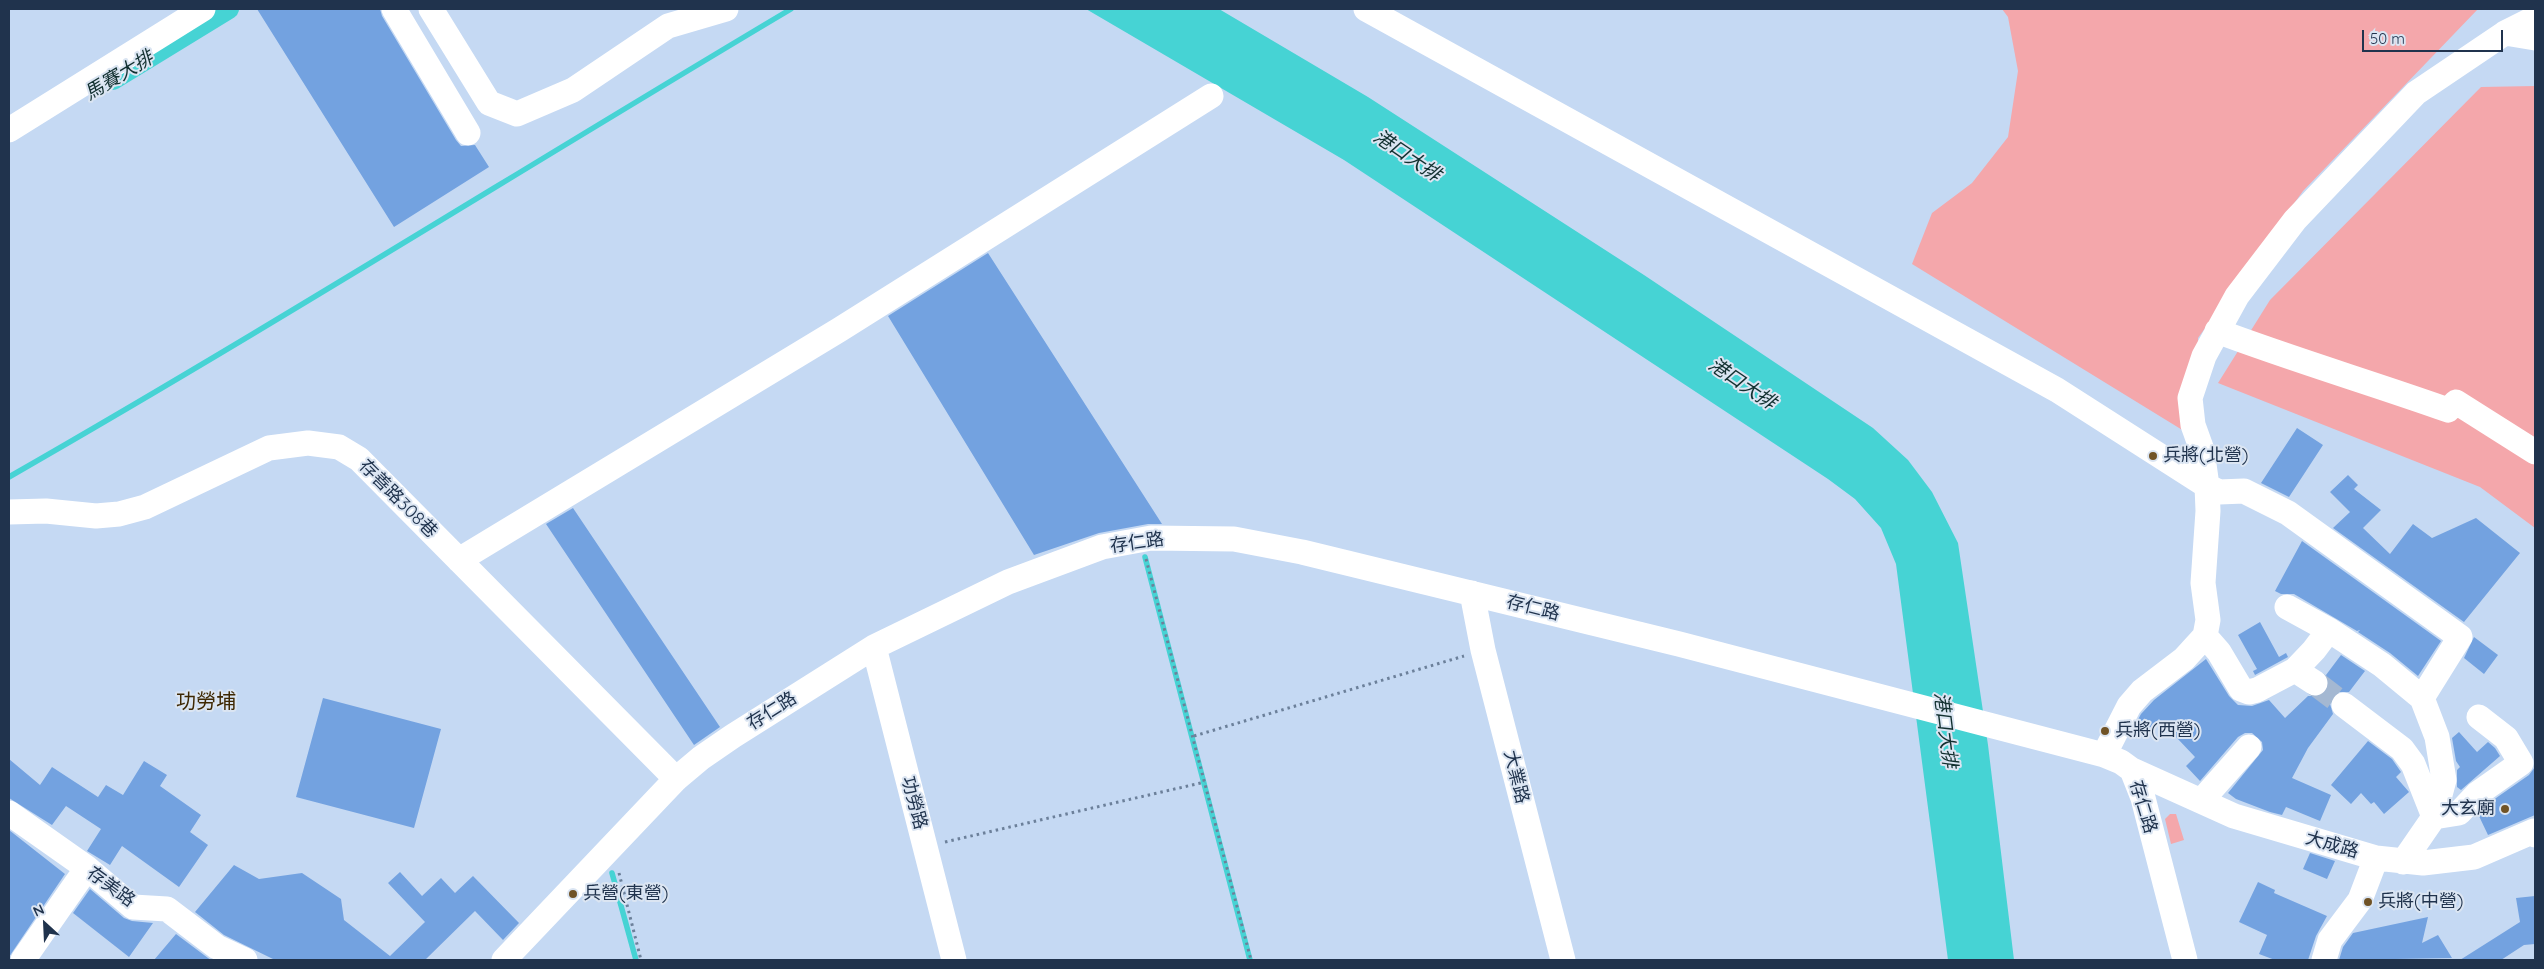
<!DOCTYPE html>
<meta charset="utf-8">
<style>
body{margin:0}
#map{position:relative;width:2544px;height:969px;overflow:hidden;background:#c5d9f3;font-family:Quicksand,sans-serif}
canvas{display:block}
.frame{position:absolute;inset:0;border:10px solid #20334d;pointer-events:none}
.north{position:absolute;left:20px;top:899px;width:50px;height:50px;-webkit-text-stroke:4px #dbe5f2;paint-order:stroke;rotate:335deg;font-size:14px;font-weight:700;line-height:20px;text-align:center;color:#20334d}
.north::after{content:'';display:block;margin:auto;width:18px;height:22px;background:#20334d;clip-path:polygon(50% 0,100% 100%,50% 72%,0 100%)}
.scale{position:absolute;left:2362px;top:30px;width:141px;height:22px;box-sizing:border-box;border:2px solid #20334d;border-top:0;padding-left:6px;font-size:15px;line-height:18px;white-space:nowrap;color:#20334d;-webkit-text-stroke:4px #dbe5f2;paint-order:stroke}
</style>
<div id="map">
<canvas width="2544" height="969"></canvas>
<div class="frame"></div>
<div class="north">N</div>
<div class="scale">50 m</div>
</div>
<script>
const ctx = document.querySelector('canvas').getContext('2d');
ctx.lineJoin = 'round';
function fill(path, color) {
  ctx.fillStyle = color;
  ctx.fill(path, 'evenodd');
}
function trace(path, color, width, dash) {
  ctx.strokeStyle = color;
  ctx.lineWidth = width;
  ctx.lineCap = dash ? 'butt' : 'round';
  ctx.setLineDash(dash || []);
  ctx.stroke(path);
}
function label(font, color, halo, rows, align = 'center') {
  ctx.font = font + ' Quicksand,"Noto Sans TC",sans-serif';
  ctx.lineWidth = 4;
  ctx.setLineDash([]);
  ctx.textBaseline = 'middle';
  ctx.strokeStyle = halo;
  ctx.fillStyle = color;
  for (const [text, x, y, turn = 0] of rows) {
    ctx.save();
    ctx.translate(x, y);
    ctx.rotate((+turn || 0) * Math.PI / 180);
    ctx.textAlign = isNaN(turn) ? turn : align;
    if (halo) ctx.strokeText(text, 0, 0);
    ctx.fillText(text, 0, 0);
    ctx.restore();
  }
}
fill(new Path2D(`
 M2002,9H2478L2303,191L2198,338L2197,439L1912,264L1932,213L1972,183L2008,137L2018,71L2008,17Z
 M2535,86V528L2480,487L2218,383L2270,300L2481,87Z
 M2170,814H2176L2184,840L2171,844L2165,819Z`), '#f4a7ab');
fill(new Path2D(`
 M1086,9H1219L1368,97L1644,275L1873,428L1908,460L1932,492L1958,543L1988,745L2014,960H1948L1896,564L1881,528L1855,499L1828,479L1344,160Z`), '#46d3d4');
trace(new Path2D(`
 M9,477C273,326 530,164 791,9
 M1145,557L1250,960
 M612,873L636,960`), '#46d3d4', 5.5);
trace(new Path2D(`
 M113,80L229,9`), '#46d3d4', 20);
fill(new Path2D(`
 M257,9H380L382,16L456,140L461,146L475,145L489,167L394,227Z
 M988,253L1162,524H1148L1099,533L1034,555L888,316Z
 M2297,428L2323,445L2289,497L2261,483Z
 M2348,475L2358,485L2354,489L2381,510L2363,528L2390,554L2413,524L2432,538L2476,518L2520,553L2464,622L2333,528L2350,512L2330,492Z
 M573,508L720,727L694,745L546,524Z
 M2302,541L2441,641L2418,676L2390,653L2358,632L2360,630L2357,631L2294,594H2281L2275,591Z
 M2260,622L2279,657L2286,653L2288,657L2255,675L2253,671L2257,669L2238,635Z
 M2474,637L2498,655L2484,674L2464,658Z
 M2341,655L2365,671L2349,692H2339L2332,697L2330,704L2333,714L2308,748L2292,778L2331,795L2320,821L2286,807L2282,815L2270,812L2236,799L2228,793L2263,750L2262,742L2252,733H2245L2238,737L2200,781L2186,766L2195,757L2159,719L2141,736L2133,729L2141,714L2154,700L2206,659L2229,696L2238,705L2252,706L2269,700L2285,718L2308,696H2321L2327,691L2329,683L2326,675Z
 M323,698L441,729L414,828L296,797Z
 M2459,732L2477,752L2488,742L2495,748L2500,756L2461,790L2457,787V770L2460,767L2456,761L2452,738Z
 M2368,741L2392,759L2401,772L2396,777L2409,792L2384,814L2374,802L2371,804L2361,793L2351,804L2331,785Z
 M9,759L40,785L52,767L98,797L106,785L123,795L144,761L167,775L160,786L201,815L190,832L208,845L179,887L122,846L110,865L87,851L101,829L66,806L52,825L9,798Z
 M2535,767V815L2488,835L2478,814L2486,805L2529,775Z
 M9,830L65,874L9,957Z
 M2310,853L2335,861L2327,879L2303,869Z
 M234,865L259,879L302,873L341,899L344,920L390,956L425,922L388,883L400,872L422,896L441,878L455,893L473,876L519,923L503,940L475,911L425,960H275L224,935L195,912Z
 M2258,882L2275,890L2274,893L2327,916L2316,936L2308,960H2275L2259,954L2267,935L2239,922Z
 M90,889L124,918L132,921L153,923L129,957L73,913Z
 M2535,896V944L2524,945L2501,960H2460L2520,922L2516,898Z
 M2428,917L2422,943L2438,935L2452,958L2339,960L2343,947L2353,933Z
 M176,934L208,958L211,960H154Z`), '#73a2e0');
trace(new Path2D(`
 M2315,683L2344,705`), '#a4b8d2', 25, [25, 12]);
trace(new Path2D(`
 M1146,559L1251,960
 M1194,736L1464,656
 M945,842L1205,782
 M619,873L641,960`), '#6c809a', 3, [2.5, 4]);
trace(new Path2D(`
 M394,9L468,133
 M431,9L489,103L517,114L573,90L668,26L726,9
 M1366,9L2057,390L2207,486L2219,492L2244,491L2288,513L2460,637L2422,698
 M2505,33L2535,18
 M9,130L203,9
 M2217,331C2294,360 2372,383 2448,410L2456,402L2535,452
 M9,512L46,511L96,516L119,514L145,507L269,448L308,443L339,447L359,459L676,779
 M459,560L839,330L1211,96
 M1472,593L1483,650L1563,960
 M2287,607L2329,630L2382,665L2422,698L2437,737L2444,780L2434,817L2403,862
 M2205,636L2219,652L2241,689L2249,692L2257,690L2295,670L2314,650L2329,630
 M874,647L954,960
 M2295,670L2315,683
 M2344,705L2402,749L2413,764L2434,817L2459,813L2477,794L2521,763L2506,738L2479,717
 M2104,755L2129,706L2142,691L2184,659L2205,636L2208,620L2203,583L2208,511L2207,486L2202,450L2193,425L2190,398L2204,356L2237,296L2295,220L2416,93L2505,33L2535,38
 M2132,770L2234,816L2376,858L2423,863L2474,857L2534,831L2535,835
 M2202,800L2249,747
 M9,813L87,868L133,907L167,909L217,947L245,960
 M23,960L87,868
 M504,960L676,779L701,758L733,736L874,647L1008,582L1102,547L1151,538L1234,539L1302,552L1679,644L2104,755L2121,762L2132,770L2143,798L2185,960
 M2324,960L2330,940L2360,900L2376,858`), '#fff', 25);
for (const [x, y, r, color] of [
 [2153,456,5,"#705326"],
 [2105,731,5,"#705326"],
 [2505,809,5,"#705326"],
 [573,894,5,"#705326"],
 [2368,902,5,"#705326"]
]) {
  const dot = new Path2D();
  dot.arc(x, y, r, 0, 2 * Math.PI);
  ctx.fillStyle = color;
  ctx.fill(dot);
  trace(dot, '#dbe5f2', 2);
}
label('18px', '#20334d', '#dbe5f2', [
 ["兵將(北營)",2163,456],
 ["兵將(西營)",2115,731],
 ["大玄廟",2495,809,"right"],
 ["兵營(東營)",583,894],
 ["兵將(中營)",2378,902]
], 'left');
label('18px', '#20334d', '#dbe5f2', [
 ["存善路308巷",398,499,45],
 ["存仁路",1137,543,-8],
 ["存仁路",1533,608,14],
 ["存仁路",772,711,-32],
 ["大業路",1516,777,76],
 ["功勞路",914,803,75],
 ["存仁路",2143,807,73],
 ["大成路",2332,845,16],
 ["存美路",111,887,36]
]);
label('italic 19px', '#123030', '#dbe5f2', [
 ["馬賽大排",119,76,-31],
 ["港口大排",1407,156,34],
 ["港口大排",1742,384,34],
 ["港口大排",1945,730,83]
]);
label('20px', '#3e2803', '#dbe5f2', [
 ["功勞埔",206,702]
]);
</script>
